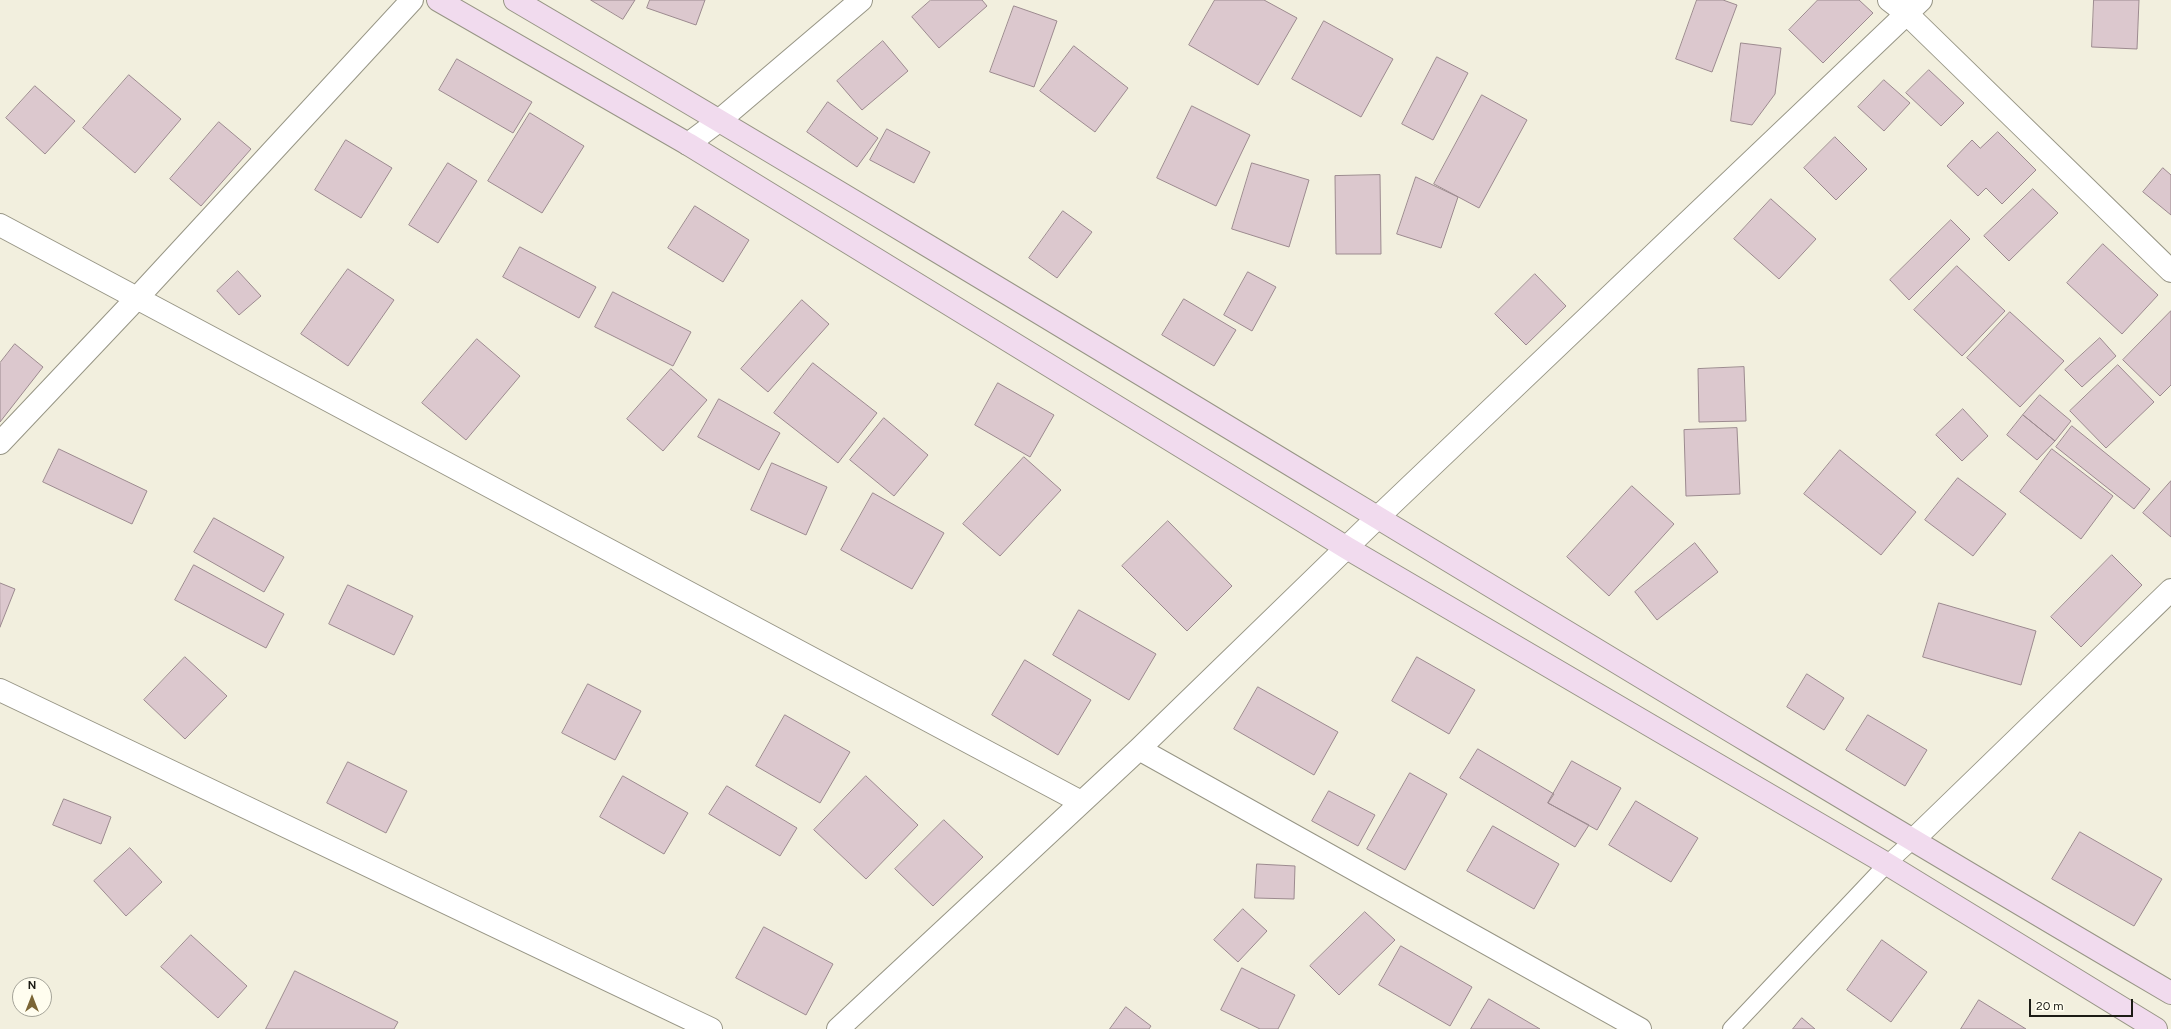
<!DOCTYPE html>
<style>
body{margin:0}
#map{position:relative;width:2171px;height:1029px;overflow:hidden;background:#f2efde;font-family:Figtree,sans-serif}
canvas{display:block}
.north{position:absolute;left:12px;top:977px;width:40px;height:40px;box-sizing:border-box;background:#fffdef;border:1px solid #a4a398;border-radius:50%;rotate:0deg;font-size:11px;font-weight:700;line-height:16px;text-align:center;color:#1c1b15}
.north::after{content:'';display:block;margin:auto;width:14px;height:18px;background:#7b6535;clip-path:polygon(50% 0,100% 100%,50% 72%,0 100%)}
.scale{position:absolute;left:2029px;top:999px;width:104px;height:18px;box-sizing:border-box;border:2px solid #1c1b15;border-top:0;padding-left:5px;font-size:12px;line-height:14px;white-space:nowrap;color:#1c1b15;-webkit-text-stroke:3px #fffdef;paint-order:stroke}
</style>
<div id="map">
<canvas width="2171" height="1029"></canvas>
<div class="north">N</div>
<div class="scale">20 m</div>
</div>
<script>
const ctx = document.querySelector('canvas').getContext('2d');
ctx.lineJoin = 'round';
function fill(path, color) {
  ctx.fillStyle = color;
  ctx.fill(path, 'evenodd');
}
function trace(path, color, width, dash) {
  ctx.strokeStyle = color;
  ctx.lineWidth = width;
  ctx.lineCap = dash ? 'butt' : 'round';
  ctx.setLineDash(dash || []);
  ctx.stroke(path);
}
const building = new Path2D(`
 M591,0H635L623,19Z
 M650,0H705L696,25L647,8Z
 M931,0H982L987,6L939,48L912,17Z
 M1215,0H1264L1297,18L1258,85L1189,45Z
 M1697,0H1723L1737,5L1712,72L1676,59Z
 M1818,0H1859L1873,13L1823,63L1789,30Z
 M2094,0H2139L2137,49L2092,47Z
 M1014,6L1057,21L1034,87L990,72Z
 M1324,21L1393,59L1361,117L1292,79Z
 M883,41L908,71L862,110L837,81Z
 M1741,43L1781,48L1775,94L1752,125L1731,121Z
 M1074,46L1128,88L1095,132L1040,91Z
 M1437,57L1468,73L1433,140L1402,124Z
 M457,59L532,102L513,133L439,90Z
 M1929,70L1964,103L1941,126L1906,93Z
 M129,75L181,119L135,173L83,128Z
 M1884,80L1910,103L1884,131L1858,107Z
 M35,86L75,121L45,154L6,118Z
 M1482,95L1527,120L1479,208L1434,184Z
 M828,102L878,138L857,167L807,132Z
 M1192,106L1250,135L1216,206L1157,178Z
 M530,113L584,146L542,213L488,181Z
 M219,122L251,149L201,206L170,179Z
 M887,129L930,152L914,183L870,160Z
 M1998,132L2036,170L2002,204L1986,188L1978,196L1947,166L1972,140L1980,148Z
 M1835,137L1867,169L1836,200L1804,168Z
 M346,140L392,168L361,218L315,190Z
 M448,163L477,181L438,243L409,225Z
 M1252,163L1309,180L1289,247L1232,229Z
 M2163,168L2171,175V215L2143,192Z
 M1380,175L1381,254H1336L1335,176Z
 M1416,177L1458,197L1441,248L1397,234Z
 M2033,189L2058,213L2009,261L1984,236Z
 M1771,199L1816,239L1779,279L1734,239Z
 M695,206L749,240L723,282L668,248Z
 M1063,211L1092,232L1057,278L1029,258Z
 M1951,220L1970,239L1909,300L1890,280Z
 M2103,244L2158,295L2122,334L2067,283Z
 M520,247L596,287L579,318L503,277Z
 M1957,266L2005,311L1962,356L1914,310Z
 M348,269L394,300L348,366L301,334Z
 M238,271L261,296L239,315L217,291Z
 M1248,272L1276,287L1252,331L1224,315Z
 M1535,274L1566,306L1526,345L1495,314Z
 M613,292L691,332L673,366L595,327Z
 M1184,299L1236,330L1214,366L1162,335Z
 M802,300L829,324L768,392L741,369Z
 M2171,311V385L2160,396L2123,360Z
 M2010,312L2064,361L2020,407L1967,358Z
 M2100,338L2116,356L2082,387L2065,370Z
 M477,339L520,376L466,440L422,403Z
 M15,344L43,367L0,422V363Z
 M813,363L877,413L838,463L774,413Z
 M2118,365L2154,402L2106,448L2070,411Z
 M1744,367L1746,421L1699,422L1698,369Z
 M671,369L707,400L663,451L627,419Z
 M998,383L1054,415L1030,457L975,425Z
 M2040,395L2071,421L2055,441L2023,415Z
 M719,399L780,433L759,470L698,437Z
 M1963,409L1988,436L1962,461L1936,435Z
 M2023,415L2055,441L2037,460L2007,435Z
 M884,418L928,455L894,496L850,460Z
 M2072,426L2150,489L2134,509L2056,447Z
 M1737,428L1740,494L1686,496L1684,430Z
 M59,449L147,491L132,524L43,482Z
 M2052,449L2113,496L2081,539L2020,492Z
 M1840,450L1916,512L1881,555L1804,494Z
 M1024,457L1061,490L1000,556L963,524Z
 M772,463L827,487L806,535L751,510Z
 M1958,478L2006,514L1973,556L1925,520Z
 M2171,481V537L2143,513Z
 M1632,486L1674,524L1609,596L1567,557Z
 M873,493L944,533L912,589L841,550Z
 M214,518L284,557L264,592L194,552Z
 M1168,521L1232,586L1187,631L1122,566Z
 M1695,543L1718,572L1657,620L1635,592Z
 M2112,555L2142,585L2081,647L2051,617Z
 M194,565L284,614L266,648L175,600Z
 M0,583L15,589L0,627Z
 M348,585L413,616L394,655L329,624Z
 M1939,603L2036,631L2021,685L1923,657Z
 M1079,610L1156,654L1129,700L1053,655Z
 M185,657L227,696L185,739L144,700Z
 M1417,657L1475,690L1449,734L1392,701Z
 M1025,660L1091,700L1058,755L992,715Z
 M1807,674L1844,698L1824,730L1787,707Z
 M588,684L641,711L615,760L562,733Z
 M1258,687L1338,732L1314,775L1234,729Z
 M785,715L850,752L820,803L756,766Z
 M1868,715L1927,750L1905,786L1846,750Z
 M1478,749L1554,794L1548,803L1589,825L1575,847L1460,778Z
 M1572,761L1621,788L1597,830L1548,803Z
 M348,762L407,791L386,833L327,803Z
 M1410,773L1447,794L1405,870L1367,849Z
 M623,776L688,813L664,854L600,817Z
 M866,776L918,825L866,879L814,830Z
 M727,786L797,828L780,856L709,814Z
 M1329,791L1375,815L1358,846L1312,821Z
 M64,799L111,817L101,844L53,825Z
 M1636,801L1698,838L1671,882L1609,845Z
 M944,820L983,857L933,906L895,869Z
 M1493,826L1559,864L1534,909L1467,871Z
 M2080,832L2162,879L2134,926L2052,879Z
 M130,848L162,882L126,916L94,881Z
 M1257,864L1295,866L1294,899L1255,898Z
 M1243,909L1267,931L1238,962L1214,940Z
 M1365,912L1395,940L1339,995L1310,966Z
 M764,927L833,964L806,1015L736,978Z
 M191,935L247,986L218,1018L161,967Z
 M1882,940L1927,972L1891,1022L1847,990Z
 M1401,946L1472,987L1450,1026L1379,985Z
 M1242,968L1295,995L1278,1029H1260L1221,1010Z
 M295,971L398,1022L394,1029H266Z
 M1489,999L1540,1029H1471Z
 M1979,1000L2026,1029H1961Z
 M1126,1007L1151,1026L1149,1029H1110Z
 M1802,1018L1815,1029H1793Z`);
fill(building, '#dcc8ce');
trace(building, '#9c8a8f', 1);
const service = new Path2D(`
 M1731,1029L1887,864L1912,841`);
const minor = new Path2D(`
 M1889,0L1906,13L2171,271
 M688,144L720,120L861,0
 M0,225L1081,802
 M0,443L138,297L412,0
 M0,690L711,1029
 M1139,749L1640,1029
 M1912,841L2171,590
 M838,1029L1139,749L1377,518L1921,0`);
const secondary = new Path2D(`
 M438,0L688,144L1347,548L1887,864L2156,1029
 M515,0C1070,326 1616,667 2171,993`);
trace(service, '#979585', 18);
trace(minor, '#979585', 24);
trace(secondary, '#979585', 24);
trace(service, '#fff', 16);
trace(minor, '#fff', 22);
trace(secondary, '#f1dbee', 22);
</script>
